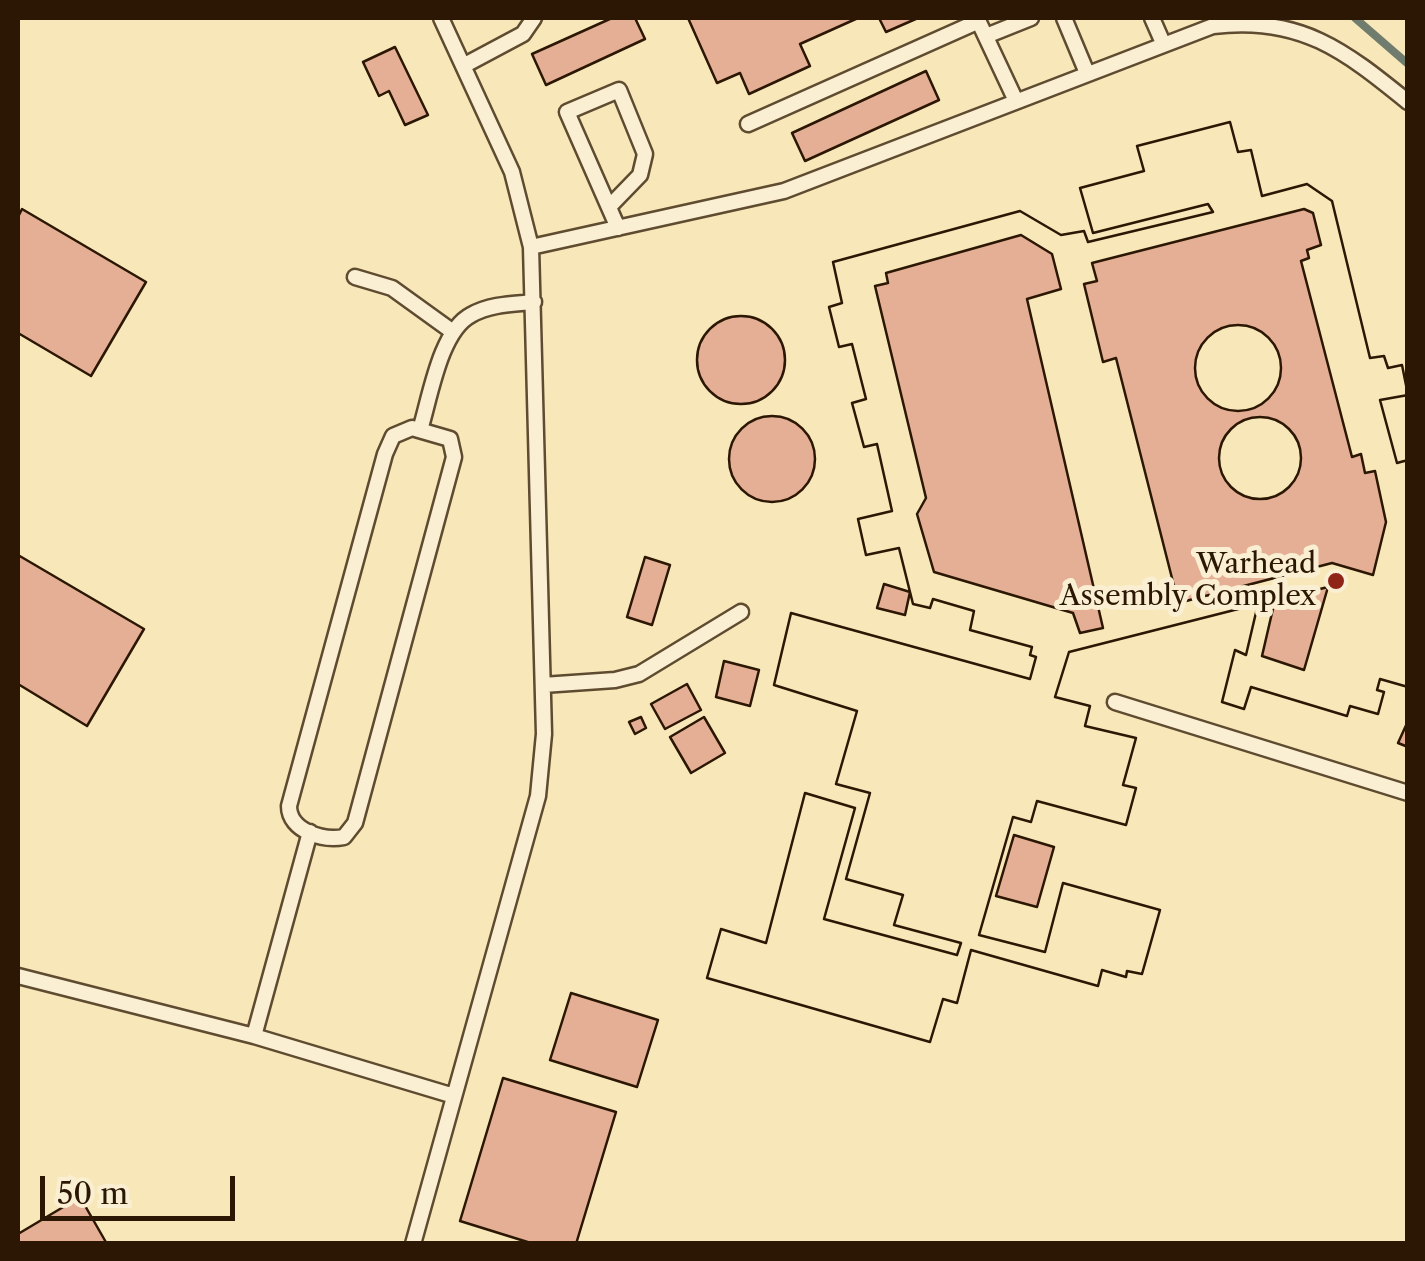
<!DOCTYPE html>
<style>
body{margin:0}
#map{position:relative;width:1425px;height:1261px;overflow:hidden;background:#f8e7b9;font-family:"Libre Caslon Text",serif}
canvas{display:block}
.frame{position:absolute;inset:0;border:20px solid #2b1703;pointer-events:none}
.scale{position:absolute;left:40px;top:1176px;width:195px;height:45px;box-sizing:border-box;border:5px solid #2b1703;border-top:0;padding-left:12px;font-size:30px;line-height:35px;white-space:nowrap;color:#2b1703;-webkit-text-stroke:8px #faefd2;paint-order:stroke}
</style>
<div id="map">
<canvas width="1425" height="1261"></canvas>
<div class="frame"></div>
<div class="scale">50 m</div>
</div>
<script>
const ctx = document.querySelector('canvas').getContext('2d');
ctx.lineJoin = 'round';
function trace(path, color, width, dash) {
  ctx.strokeStyle = color;
  ctx.lineWidth = width;
  ctx.lineCap = dash ? 'butt' : 'round';
  ctx.setLineDash(dash || []);
  ctx.stroke(path);
}
function fill(path, color) {
  ctx.fillStyle = color;
  ctx.fill(path, 'evenodd');
}
function label(font, color, halo, rows, align = 'center') {
  ctx.font = font + ' "Libre Caslon Text",serif';
  ctx.lineWidth = 10;
  ctx.setLineDash([]);
  ctx.textBaseline = 'middle';
  ctx.strokeStyle = halo;
  ctx.fillStyle = color;
  for (const [text, x, y, turn = 0] of rows) {
    ctx.save();
    ctx.translate(x, y);
    ctx.rotate((+turn || 0) * Math.PI / 180);
    ctx.textAlign = isNaN(turn) ? turn : align;
    if (halo) ctx.strokeText(text, 0, 0);
    ctx.fillText(text, 0, 0);
    ctx.restore();
  }
}
trace(new Path2D(`
 M1355,18L1408,64`), '#707c6d', 8);
const building = new Path2D(`
 M612,18H635L645,39L546,85L532,54Z
 M688,18H858L800,44L810,66L749,94L740,73L717,83Z
 M879,18H918L886,32Z
 M395,47L428,115L405,125L389,91L379,96L363,62Z
 M926,71L939,100L805,161L792,133Z
 M1230,122L1238,152L1251,150L1262,196L1307,184L1332,201L1370,358L1384,356L1388,368L1402,365L1408,395L1380,400L1397,463L1408,460V687L1380,679L1377,690L1384,692L1378,714L1350,706L1347,716L1251,687L1244,709L1222,702L1235,650L1246,655L1258,604L1069,652L1055,697L1090,706L1085,726L1136,738L1123,785L1136,788L1126,825L1037,801L1031,822L1013,817L979,935L1045,952L1063,883L1160,910L1142,974L1127,971L1126,977L1102,970L1098,986L971,950L957,1003L943,999L930,1042L707,978L721,929L766,943L805,793L855,808L824,919L957,955L961,943L894,925L903,895L846,879L870,793L836,784L857,711L774,685L791,613L1030,679L1036,657L1030,655L1032,647L970,630L974,611L933,599L930,608L913,604L899,548L866,555L858,519L892,511L877,444L864,447L852,403L866,399L852,344L839,347L829,307L842,303L833,262L1020,211L1061,235L1084,231L1088,242L1213,212L1208,204L1093,233L1080,188L1144,171L1137,146ZM1304,209L1313,213L1321,245L1307,250L1309,258L1301,261L1352,457L1361,454L1365,473L1375,471L1386,522L1373,575L1332,563L1186,601L1183,588L1175,590L1116,358L1103,362L1084,284L1097,281L1092,263ZM1021,235L1052,254L1061,289L1027,299L1103,628L1080,633L1073,613L934,572L917,514L926,498L875,286L888,283L886,273ZM1328,587L1304,670L1262,656L1275,600Z
 M1230,122L1238,152L1251,150L1262,196L1307,184L1332,201L1370,358L1384,356L1388,368L1402,365L1408,395L1380,400L1397,463L1408,460V687L1380,679L1377,690L1384,692L1378,714L1350,706L1347,716L1251,687L1244,709L1222,702L1235,650L1246,655L1258,604L1069,652L1055,697L1090,706L1085,726L1136,738L1123,785L1136,788L1126,825L1037,801L1031,822L1013,817L979,935L1045,952L1063,883L1160,910L1142,974L1127,971L1126,977L1102,970L1098,986L971,950L957,1003L943,999L930,1042L707,978L721,929L766,943L805,793L855,808L824,919L957,955L961,943L894,925L903,895L846,879L870,793L836,784L857,711L774,685L791,613L1030,679L1036,657L1030,655L1032,647L970,630L974,611L933,599L930,608L913,604L899,548L866,555L858,519L892,511L877,444L864,447L852,403L866,399L852,344L839,347L829,307L842,303L833,262L1020,211L1061,235L1084,231L1088,242L1213,212L1208,204L1093,233L1080,188L1144,171L1137,146Z
 M22,209L146,282L91,376L18,333V217Z
 M697 360a44 44 0 1 1 88 0a44 44 0 1 1-88 0Z
 M1195 368a43 43 0 1 1 86 0a43 43 0 1 1-86 0Z
 M729 459a43 43 0 1 1 86 0a43 43 0 1 1-86 0Z
 M1219 458a41 41 0 1 1 82 0a41 41 0 1 1-82 0Z
 M18,555L144,629L87,726L18,684Z
 M645,557L670,565L652,625L627,617Z
 M884,584L910,592L905,615L877,608Z
 M724,661L759,670L750,706L716,697Z
 M687,684L701,710L665,729L651,704Z
 M641,717L646,728L635,734L629,722Z
 M704,717L725,753L691,773L670,737Z
 M1408,721V747L1398,743Z
 M1014,835L1054,847L1037,907L996,896Z
 M571,993L658,1020L637,1087L550,1060Z
 M503,1078L616,1112L576,1244H534L460,1221Z
 M80,1197L107,1244H18V1234Z`);
fill(building, '#e4af94');
trace(building, '#2b1703', 2.5);
const service = new Path2D(`
 M977,18L1016,101
 M1064,18L1087,73
 M1152,18L1163,43
 M986,36L1031,18
 M463,66L523,34L534,18
 M748,124L979,21
 M609,207L640,175L645,154L619,90L567,112L618,228
 M531,247L784,191L1213,26C1300,15 1345,51 1408,102
 M355,277L392,288L453,332
 M412,428L450,439L454,457L355,823L344,837C323,841 289,831 289,806L385,454L393,436Z
 M420,430C430,398 440,331 471,315C490,304 513,304 534,302
 M543,685L615,680L639,674L741,612
 M1115,702L1408,793
 M18,976L254,1036L454,1096
 M254,1036L310,832
 M413,1244L538,796L544,734L531,247L512,172L441,18`);
trace(service, '#5e4b30', 19);
trace(service, '#faefd2', 14);
for (const [x, y, r, color] of [
 [1336,581,10,"#8f2418"]
]) {
  const dot = new Path2D();
  dot.arc(x, y, r, 0, 2 * Math.PI);
  ctx.fillStyle = color;
  ctx.fill(dot);
  trace(dot, '#faefd2', 4);
}
label('28px', '#2b1703', '#faefd2', [
 ["Warhead",1316,565],
 ["Assembly Complex",1316,597]
], 'right');
</script>
